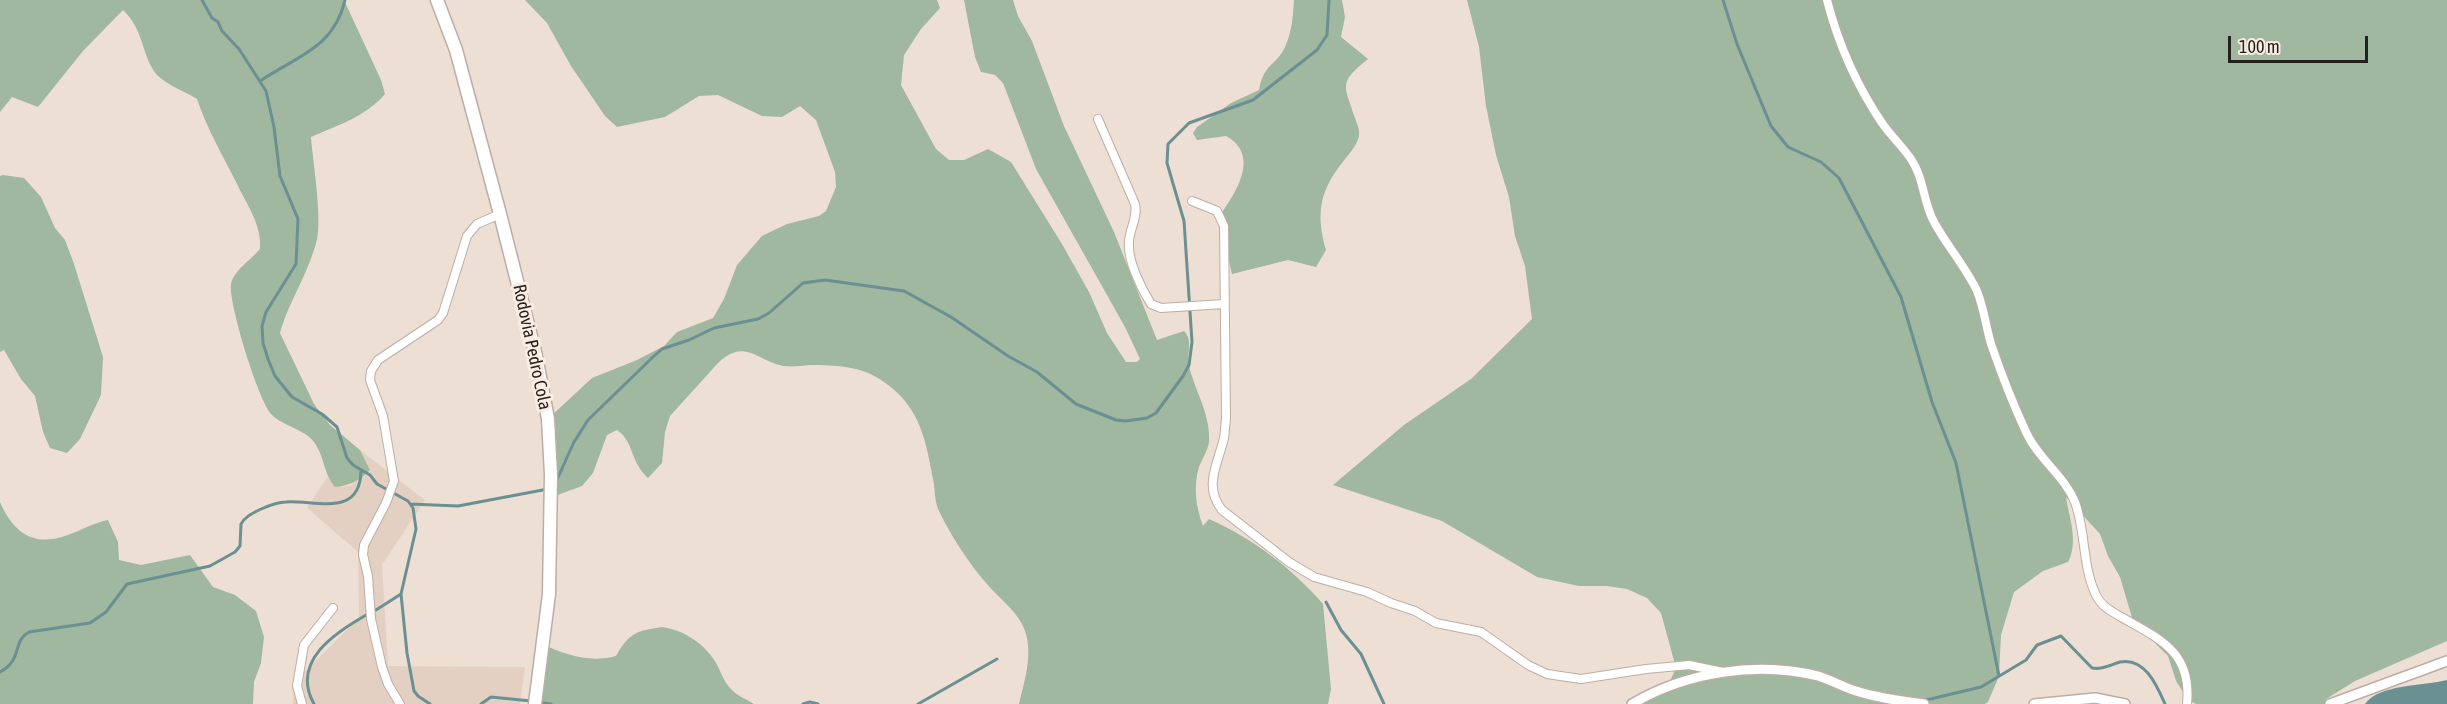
<!DOCTYPE html>
<style>
body{margin:0}
#map{position:relative;width:2447px;height:704px;overflow:hidden;background:#eedfd5;font-family:"Asap Condensed",sans-serif}
canvas{display:block}
.scale{position:absolute;left:2228px;top:36px;width:140px;height:27px;box-sizing:border-box;border:3px solid #27211e;border-top:0;padding-left:8px;font-size:18px;line-height:21px;white-space:nowrap;color:#27211e;-webkit-text-stroke:4px #fbece2;paint-order:stroke}
</style>
<div id="map">
<canvas width="2447" height="704"></canvas>
<div class="scale">100 m</div>
</div>
<script>
const ctx = document.querySelector('canvas').getContext('2d');
ctx.lineJoin = 'round';
function fill(path, color) {
  ctx.fillStyle = color;
  ctx.fill(path, 'evenodd');
}
function trace(path, color, width, dash) {
  ctx.strokeStyle = color;
  ctx.lineWidth = width;
  ctx.lineCap = dash ? 'butt' : 'round';
  ctx.setLineDash(dash || []);
  ctx.stroke(path);
}
function label(font, color, halo, rows, align = 'center') {
  ctx.font = font + ' "Asap Condensed",sans-serif';
  ctx.lineWidth = 6;
  ctx.setLineDash([]);
  ctx.textBaseline = 'middle';
  ctx.strokeStyle = halo;
  ctx.fillStyle = color;
  for (const [text, x, y, turn = 0] of rows) {
    ctx.save();
    ctx.translate(x, y);
    ctx.rotate((+turn || 0) * Math.PI / 180);
    ctx.textAlign = isNaN(turn) ? turn : align;
    if (halo) ctx.strokeText(text, 0, 0);
    ctx.fillText(text, 0, 0);
    ctx.restore();
  }
}
fill(new Path2D(`
 M360,450L425,500L382,565L388,666L525,667L520,704H293L294,682L359,618L358,552L307,508L327,477L336,487L349,486L365,476L370,470Z`), '#e4d0c2');
fill(new Path2D(`
 M0,0H344L381,80L385,94C365,117 338,125 311,137C313,163 322,216 317,239C309,273 289,301 280,333L314,404L330,425L360,450L370,470C361,480 349,486 335,487C323,473 325,457 314,442C304,429 283,426 272,415C259,403 228,302 231,284C234,270 251,260 260,249C262,225 247,205 237,184C223,156 207,129 197,99C186,92 167,85 157,75C141,56 145,31 123,10L83,51L38,107L12,97L0,112Z
 M525,0H937L940,8L921,29L904,55L901,85L936,149L949,160H964L988,149L1011,162L1062,244L1089,292L1107,333L1126,362H1137L1140,359L1125,327L1036,169L1003,83L995,75L981,72L975,57L964,0H1013L1018,16L1032,41L1064,126L1114,232L1157,340L1184,331C1194,342 1186,352 1189,366C1195,391 1211,415 1209,442C1208,450 1202,459 1199,467C1193,487 1196,507 1203,526L1209,519C1252,538 1292,568 1323,604L1331,689L1328,704H1019C1025,679 1035,649 1022,624C1014,609 997,596 986,583C968,562 951,536 939,511C935,503 935,493 934,484C926,443 922,408 884,382C863,366 835,365 810,365C802,366 792,367 783,366C755,360 745,338 718,363L670,416L665,432L662,463L648,478C630,462 634,441 617,430L607,435L593,473L582,486L552,497L549,418L592,378L637,360L664,346L677,332L713,318L724,299L737,265L762,236L787,224L819,216L826,211L836,187L835,172L816,120L800,106L782,117L762,116L718,95L699,96L665,117L617,127L605,116L571,66L547,23Z
 M1294,0H1342L1345,17L1341,37L1368,59C1337,84 1345,85 1355,118C1357,124 1360,130 1359,136C1357,146 1348,155 1342,163C1319,192 1316,215 1326,250L1316,267L1288,260L1232,274L1219,217C1234,195 1262,156 1226,136L1197,140L1193,133L1197,127L1231,103L1259,90C1264,63 1276,66 1285,47C1292,32 1293,16 1294,0Z
 M1467,0H2447V641L2355,681L2326,699L2325,704H2196L2188,700L2176,681L2168,656L2133,621L2120,577L2108,556L2100,534L2066,497C2069,517 2079,542 2068,562L2043,571L2014,592L2001,635L1999,676L1988,702L1985,704H1639L1663,689L1671,679L1676,668L1661,613L1647,598L1627,589L1607,586H1579L1537,577L1442,521L1333,485L1404,425L1471,379L1532,319L1525,266L1515,236L1509,197L1496,155L1486,106L1479,47Z
 M3,175L24,178L41,197L55,228L65,240L74,264L103,357L101,395L80,439L67,453L50,448L43,432L35,396L21,379L4,350L0,352V176Z
 M0,502C13,532 33,548 68,535C82,530 93,523 108,520L118,542L119,560L141,565L190,555L213,587L235,595L256,611L264,637L261,663L254,682L253,704H0Z
 M662,627C684,630 705,644 716,663C721,672 723,680 730,688C737,696 746,699 754,704H535L542,644C566,655 590,663 616,656C629,633 636,631 662,627Z`), '#a0b7a0');
fill(new Path2D(`
 M2447,680V704H2365C2379,684 2424,686 2447,680Z`), '#6b9092');
trace(new Path2D(`
 M202,0L212,18L218,22L222,31L239,49L266,91L274,127L280,176L298,219L296,264L266,312L262,326L263,343L268,359L275,376L292,397L322,414L337,427L347,458L353,465L370,475L377,484L408,501L413,508L416,529L401,594L407,653L414,691L418,696L430,704
 M1723,0L1737,44L1771,126L1788,147L1821,162L1839,178L1901,297L1932,402L1956,463L1999,676
 M260,81C297,56 334,48 345,0
 M555,484L574,442L588,420L653,357L662,349L689,340L714,328L758,319L769,313L803,283L825,280L904,291L951,317L1008,356L1037,372L1076,404L1116,420L1126,421L1147,418L1156,413L1183,376L1189,365L1192,342L1184,221L1167,163L1168,144L1189,123L1253,100L1317,50L1327,35L1329,0
 M410,504L458,506L548,489
 M1326,602L1341,630L1361,654L1384,704
 M376,610L401,594
 M0,672C23,660 12,641 29,632L90,623L106,612L127,584L210,566L235,552L240,546L241,524C245,517 251,514 259,510C268,506 276,502 286,502C316,500 360,518 361,471
 M1922,701L1981,687L2026,660L2037,645L2061,636L2092,668C2102,670 2110,665 2120,662C2145,657 2157,686 2165,704
 M538,702L551,704
 M314,704C290,661 336,632 368,614
 M481,704L491,697L531,701
 M803,704L810,702L818,704
 M918,704L997,659`), '#6b9092', 3);
const minor = new Path2D(`
 M1827,0C1838,43 1857,86 1882,123C1891,136 1902,146 1911,159C1924,178 1923,202 1934,222C1947,246 1965,266 1977,291C1984,308 1986,327 1991,344C2001,373 2013,404 2026,432C2038,459 2064,475 2075,502C2086,532 2082,566 2096,595C2101,606 2112,612 2123,618C2162,640 2192,653 2187,704
 M1098,119L1135,204C1138,217 1130,228 1129,241C1127,260 1141,288 1151,304L1161,308L1224,304
 M1192,201L1217,211L1224,226L1226,419C1225,425 1225,432 1224,438C1218,464 1203,486 1222,510L1289,562L1314,577L1367,592L1391,603L1415,611L1436,623L1481,632L1528,665L1547,674L1581,679L1646,669L1689,665L1723,672
 M302,704L297,686L304,645L333,608
 M400,704L388,684L382,667L371,619L368,576L363,555L364,545L386,503L394,481L383,416L370,380L371,371L378,360L438,320L443,313L467,236L477,224L500,214`);
const tertiary = new Path2D(`
 M1632,704C1686,672 1757,661 1818,676C1831,680 1843,687 1856,691C1878,698 1901,701 1924,704
 M2034,704L2095,698L2125,704
 M2330,704L2447,661`);
const primary = new Path2D(`
 M437,0L456,50L500,214L536,356L548,419L551,475L549,594L535,704`);
trace(minor, '#bcaea4', 10);
trace(tertiary, '#bcaea4', 12);
trace(primary, '#bcaea4', 15);
trace(minor, '#fff', 8);
trace(tertiary, '#fff', 9);
trace(primary, '#fff', 12);
label('18px', '#27211e', '#fbece2', [
 ["Rodovia Pedro Cola",532,347,78]
]);
</script>
